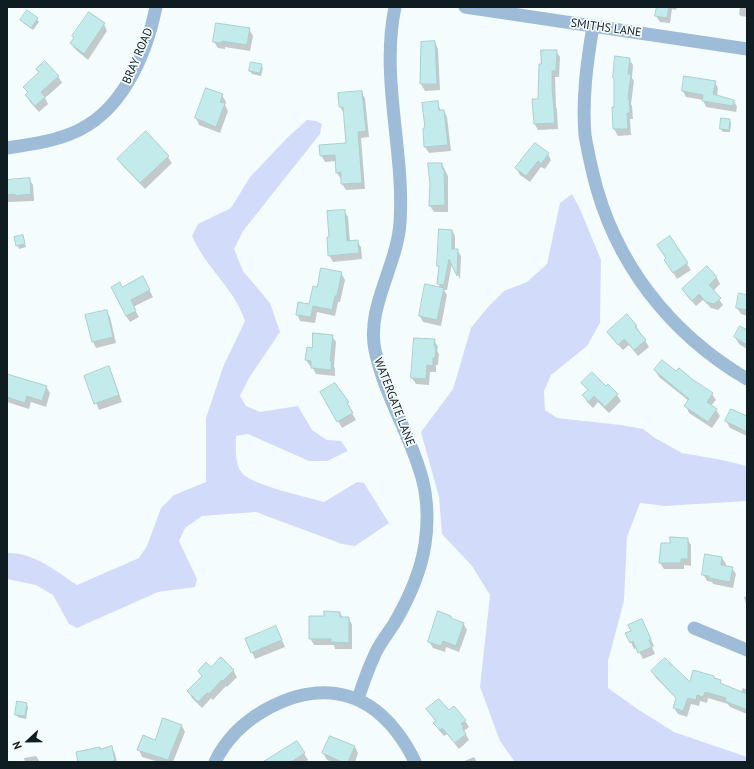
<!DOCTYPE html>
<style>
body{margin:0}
#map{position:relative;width:754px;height:769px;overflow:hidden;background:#f5fcfe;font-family:"PT Sans",sans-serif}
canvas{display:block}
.frame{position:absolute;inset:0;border:8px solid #0f1c21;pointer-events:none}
.north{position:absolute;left:8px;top:721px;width:40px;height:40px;-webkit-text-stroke:3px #f5fcfe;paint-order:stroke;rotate:248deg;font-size:11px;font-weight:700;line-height:16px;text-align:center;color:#0f1c21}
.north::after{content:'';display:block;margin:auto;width:14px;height:18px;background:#0f1c21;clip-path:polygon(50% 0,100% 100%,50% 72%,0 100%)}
</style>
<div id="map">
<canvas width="754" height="769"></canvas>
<div class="frame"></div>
<div class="north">N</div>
</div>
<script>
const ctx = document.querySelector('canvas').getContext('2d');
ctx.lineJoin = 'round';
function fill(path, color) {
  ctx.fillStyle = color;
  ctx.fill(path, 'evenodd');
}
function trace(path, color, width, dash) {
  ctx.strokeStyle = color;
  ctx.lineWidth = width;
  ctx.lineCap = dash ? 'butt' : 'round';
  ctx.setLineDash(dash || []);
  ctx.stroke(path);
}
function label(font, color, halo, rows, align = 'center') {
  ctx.font = font + ' "PT Sans",sans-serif';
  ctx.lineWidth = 3.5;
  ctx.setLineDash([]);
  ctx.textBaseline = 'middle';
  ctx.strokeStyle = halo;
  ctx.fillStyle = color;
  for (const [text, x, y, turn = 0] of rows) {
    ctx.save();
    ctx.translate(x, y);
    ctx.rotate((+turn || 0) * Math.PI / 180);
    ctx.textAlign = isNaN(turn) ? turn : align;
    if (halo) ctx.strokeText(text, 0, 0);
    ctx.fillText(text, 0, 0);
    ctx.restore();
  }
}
fill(new Path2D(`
 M307,120L316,121L322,124L320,134L243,231L234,249L243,271L270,303L280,332L249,378L240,396L246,406L260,412L298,406L312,430L327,440L341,441L348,451L327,461H309L248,434L236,436C236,448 234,463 242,473C252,485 307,497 324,502L357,482L364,483L389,523L355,546L342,544L256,512L202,516L185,528L179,541L197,579L195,587L158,592L77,628L69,624L53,595L36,585L7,579V553C33,552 56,571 77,585L139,558L147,546L161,508L174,495L206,482V418L223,367L245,321C235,289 205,267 192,236L198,224L231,208L250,177L288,137Z
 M572,194L580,209L601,260L600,323L587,346L551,375L544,391L545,410L557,418L621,425L643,429L655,438L682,453L722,460L747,466V501L665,506L640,503L627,537L624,601L608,661V688L639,710L674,732L747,757V762H515L500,741L480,687L490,595L472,566L442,534L439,497L421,432L453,389L471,328L488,307L504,291L527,282L547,264L560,203Z`), '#d3dbfb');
fill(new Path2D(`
 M658,7H677L676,10L672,9L670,23L660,22L656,16Z
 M740,7H747V17L741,16L739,14Z
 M27,12L37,19L39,22L33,30L23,23L22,20Z
 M104,24L107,31L88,60L75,49L71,43L74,39L73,36Z
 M249,29L253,36L250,51L225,47V49L218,48L214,42Z
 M435,42L438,49L440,90L425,91L421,84L422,43Z
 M556,51L560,57L559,77H555L556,107L557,109L558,129L538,130L534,123L539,100L542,65Z
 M629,59L633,65L632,78L634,81L631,104L632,106L633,119H630L631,135L618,136L614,129L613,108H615Z
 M261,65L263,68L261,76L252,74L250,71Z
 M37,70L58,76L62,83L45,98L48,104L39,112L30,102L26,95L28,94L24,87L39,73Z
 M685,77L715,82L718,88L717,96L734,101L737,107L736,112L706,107L703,100L686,97L683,91Z
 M207,89L222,95L226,102L225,105L228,111L220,133L199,125L196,118Z
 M361,92L365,98L369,137L361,138L365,189L346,190L342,184V179H341L337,173L336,161L325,162L321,155L347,144L344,113L340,107Z
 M437,102L441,111H444L447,117L451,151L429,153L425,147L426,129Z
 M730,120L731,123L730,132H723L721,129Z
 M146,133L168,157L172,163L145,189L122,165L118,159Z
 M548,154L551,160L545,169L541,167L530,182L520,175L516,168Z
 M442,164L448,176V212H434L430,206Z
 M29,179L33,185L34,201L7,202V181Z
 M344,211L348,217L350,242L357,241L361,247L362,259L333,262L329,255L330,238Z
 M452,230L455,236V250H457L461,256L460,279L452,263L447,290H444L447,295L441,326L423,322L420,316L441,288L438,284L440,268L438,266Z
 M23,236L26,247L19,249L15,238Z
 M687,264L691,270L677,279L669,266Z
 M707,267L717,278L720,284L713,291L723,305L718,310L711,308L703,300L696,306L687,296L683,290Z
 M341,273L345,280L340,302H338L335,316L317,312L315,323L300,321L297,314L310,305L317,288Z
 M146,284L153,297L133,307L139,317L130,322L126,316L122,288Z
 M747,296V316L741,314L737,308Z
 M106,311L110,317L116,343L96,348L93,342Z
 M636,326L649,347L638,356L629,345L623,350L612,338L608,332Z
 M747,331V349L739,344L735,337Z
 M332,336L336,342L334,366L335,369V376L316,374L312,367L310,366L306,360L312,349Z
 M434,340L438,347L437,351L439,354L438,365H436V372H430L429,385L416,384L412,378Z
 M109,368L112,374L122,402L99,410L85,376Z
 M655,370L676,373L712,394L716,400L711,406L716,410L720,416L712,428L689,413L686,406L689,401L659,377Z
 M7,375L46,386L50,393L46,407L31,402L29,409L7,402Z
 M583,383L606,387L617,395L621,401L609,413L598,402L593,408L587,402L584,396L588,391Z
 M321,392L342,393L351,409L350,410L356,420L342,428Z
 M747,417V436L730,428L726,421Z
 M687,539L691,545V566L684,565V569H664L660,563Z
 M722,558L726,564L725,567L732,568L736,574L733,588L713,584L712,582L707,581L703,574Z
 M747,596V608L744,597Z
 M340,613L343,618H349L352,625V649H335L334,645H314L310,638L325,617Z
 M451,617L452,619L463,623L467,630L459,652L446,647L445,652L433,648L429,642Z
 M645,627L654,646L652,647L655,654L643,659L637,648L634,649L631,642Z
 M279,633L285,647L255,659L252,652Z
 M211,668L233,670L237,677L227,687L226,686L213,700L211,698L202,708L192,698L189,692L202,677L199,672Z
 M653,672L690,684L714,677L715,679L720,681L723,686L741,692L743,688L747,690V714L730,707L728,704L708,698L707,703L700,701L699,706L691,704L687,717L678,714L674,708L677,699L656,678Z
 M26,704L28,707L26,719L18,717L16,715Z
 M427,709L449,712L465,721L469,727L464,731L469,740L459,749L447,734L444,736L438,729L434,723L436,722Z
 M164,719L182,726L185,732L173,762H159L142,757L139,750L155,741Z
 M330,737L355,747L358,753L355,762H332L327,760L323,753Z
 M297,742L308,760L305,762H263Z
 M112,747L115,754L117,762H79L99,748L100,750Z
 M36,756L40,762H25L24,758Z
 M474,757L477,762H462Z`), '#0003');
const building = new Path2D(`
 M657,7H669L667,18L655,16Z
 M27,10L38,18L31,28L20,20Z
 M89,12L105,23L84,54L70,43L74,38L72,36Z
 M216,23L250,28L247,45L222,41V43L213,42Z
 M435,41L437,84H420L421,42Z
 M541,50H557L556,71H552V87L555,123L534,124L532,99H538L539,64H541Z
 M615,56L630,58L628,74H631L628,99H629L630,113H627L628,129H613L612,107H614V79L613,78Z
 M45,61L59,76L41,92L45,97L35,106L25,95L28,92L23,87L39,72L36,69Z
 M251,62L262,64L260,73L249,71Z
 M684,76L716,81L713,94L734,100L733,106L702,101L703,95L682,91Z
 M206,88L223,94L220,102L225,103L216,127L195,118Z
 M362,91L366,131L358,132L362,183L341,184V172L336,173L335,155L320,156L319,145L346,143L343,107H339L338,93Z
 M438,101L439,110H444L448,145L424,147L423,128H425L422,103Z
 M721,118L730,119L729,130L720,129Z
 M146,131L169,156L140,183L117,159Z
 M535,143L549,153L541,164L538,161L526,176L515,168Z
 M428,163H442V169H444L445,205L429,206L430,184Z
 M30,178L31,194L15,196V194L7,195V180Z
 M345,210L347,241L358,240L359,253L328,256L327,237H329L327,211Z
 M439,229L452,230V249H458L457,276L449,259L444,285L437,284L439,266H437Z
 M23,235L25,244L16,246L14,237Z
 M670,236L688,263L673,273L664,260L666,258L657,245Z
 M707,266L717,277L709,285L721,298L714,304L706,302L699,294L692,301L682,289Z
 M321,268L342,272L337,296H335L332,310L313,306L311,317L296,315L298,302L309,304L313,286L317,287Z
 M143,276L150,290L131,300L136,311L126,316L111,287L120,282L122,287Z
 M425,284L444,288L437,320L419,316Z
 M739,293L747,295V310L736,308Z
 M107,310L113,337L92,342L85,315Z
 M627,314L637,326L635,327L646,340L634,350L624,339L618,345L607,332Z
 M740,326L747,330V345L734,337Z
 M313,333L333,335L330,361H332L331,370L311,368V361L305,360L307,347L312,348Z
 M414,338L435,339L434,346H436L435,358H433V366L427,365L426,379L411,378Z
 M662,360L676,371L679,368L692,379L713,393L707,402L717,409L708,422L684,406L689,399L654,370Z
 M109,366L119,395L94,404L84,376Z
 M592,372L606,386L608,384L618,394L605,407L594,396L589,402L582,395L588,390L581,383Z
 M7,374L47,386L42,401L27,396L25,403L7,397Z
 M335,383L349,402L347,403L353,413L337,422L320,392Z
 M731,409L747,416V432L725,421Z
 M670,537L688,538V559H681V563H659L661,543H670Z
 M705,554L722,557L721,565L733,567L730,582L709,578V576L702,575Z
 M324,611L340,612V617H349V643L331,642V639H309V616H324Z
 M438,611L451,616V618L464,623L456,646L443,641L441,646L428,642Z
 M642,619L651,639L649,640L652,647L638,653L633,641L630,643L625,633L631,631L628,625Z
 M276,626L282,640L251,653L245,639Z
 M221,657L234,670L223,681L222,680L209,694L207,693L198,702L187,691L202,676L198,671L206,662L211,667Z
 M665,658L690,682L693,670L714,676V678L721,680L720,683L747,694V710L725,701L726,698L705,692L703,697L697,695L696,700L688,698L683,711L673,708L676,698L651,671Z
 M439,699L449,710L454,706L466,720L461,724L464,727L462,728L466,734L455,743L442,728L440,730L433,723L436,721L426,709Z
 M17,701L27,703L25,716L15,715Z
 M163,718L182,725L168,760L137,750L143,735L155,740Z
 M330,736L355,746L348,762H342L322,753Z
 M297,741L305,753L291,762H263Z
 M112,746L115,761L108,762H78L76,752L100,747V749Z`);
fill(building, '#c4ebeb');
trace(building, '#a9cfcf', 1);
trace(new Path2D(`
 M465,7L747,49
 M593,26C587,62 582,98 585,135C587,148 590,161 593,174C614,262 669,333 747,379
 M7,148C28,145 50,142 70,134C121,115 146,56 156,7
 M694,628L747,650
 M358,699C363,683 369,667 376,652C381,642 388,633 394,624C408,600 421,572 425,544C429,518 427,489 418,465C405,426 383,390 375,350C366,308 397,266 400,223C405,151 380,79 395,7
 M215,762C226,739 244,722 265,710C313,683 361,686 396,731C403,740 410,751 415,762`), '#9ebbd8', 13);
label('12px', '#0f1c21', '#f5fcfe', [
 ["SMITHS LANE",606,28,8],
 ["BRAY ROAD",138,56,-67],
 ["WATERGATE LANE",394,402,69]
]);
</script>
